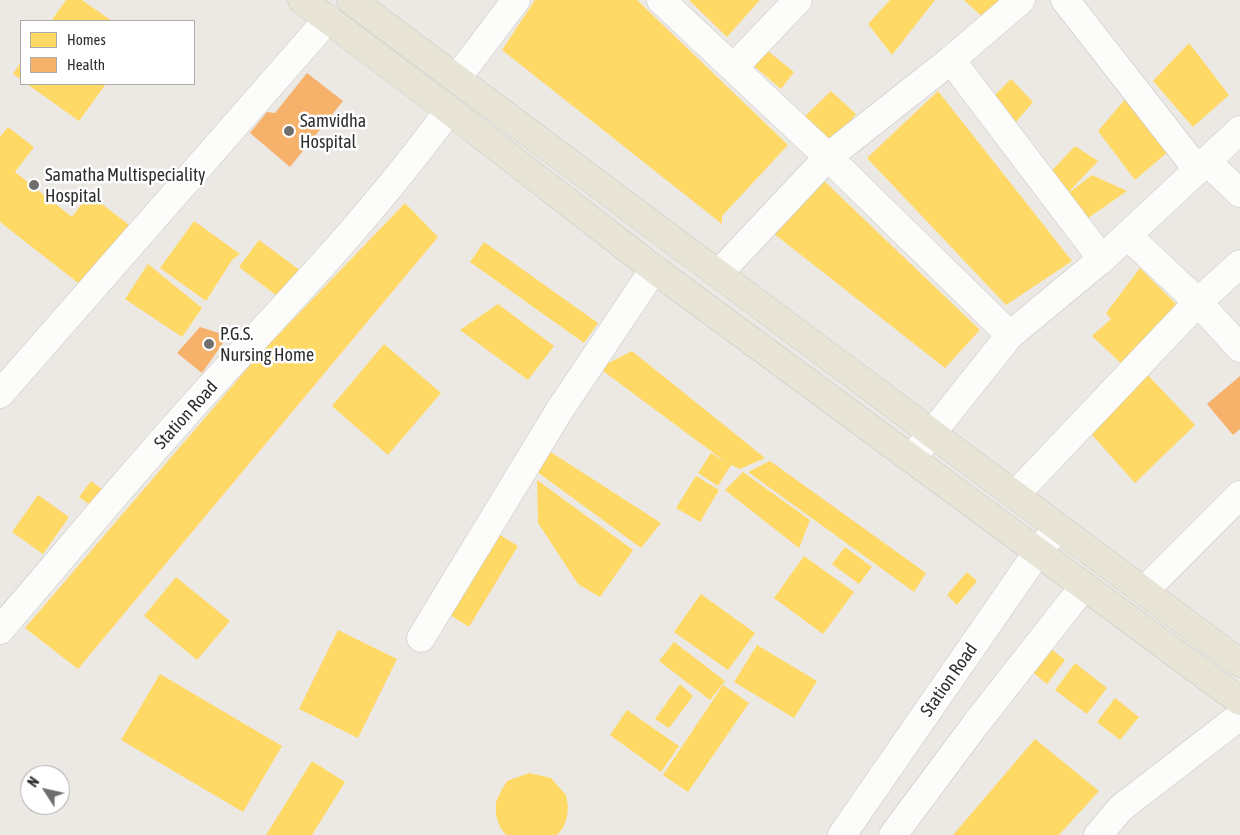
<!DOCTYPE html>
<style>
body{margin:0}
#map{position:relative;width:1240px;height:835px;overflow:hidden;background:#ece8e4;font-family:"Asap Condensed",sans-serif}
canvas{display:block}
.legend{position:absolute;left:20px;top:20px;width:175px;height:65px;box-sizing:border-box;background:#fff;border:1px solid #ababab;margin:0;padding:6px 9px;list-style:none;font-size:15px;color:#2e2e2e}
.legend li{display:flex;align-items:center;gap:10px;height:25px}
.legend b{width:25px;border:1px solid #ababab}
.north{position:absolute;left:20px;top:765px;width:50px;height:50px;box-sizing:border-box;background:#fff;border:1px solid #ababab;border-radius:50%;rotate:305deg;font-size:14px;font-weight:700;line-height:20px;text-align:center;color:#2e2e2e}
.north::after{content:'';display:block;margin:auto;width:18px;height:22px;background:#706f6e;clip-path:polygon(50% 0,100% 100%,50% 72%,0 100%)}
</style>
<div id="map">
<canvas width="1240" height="835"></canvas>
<ul class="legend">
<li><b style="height:14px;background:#ffd966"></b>Homes</li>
<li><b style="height:14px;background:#f6b26b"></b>Health</li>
</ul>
<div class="north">N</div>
</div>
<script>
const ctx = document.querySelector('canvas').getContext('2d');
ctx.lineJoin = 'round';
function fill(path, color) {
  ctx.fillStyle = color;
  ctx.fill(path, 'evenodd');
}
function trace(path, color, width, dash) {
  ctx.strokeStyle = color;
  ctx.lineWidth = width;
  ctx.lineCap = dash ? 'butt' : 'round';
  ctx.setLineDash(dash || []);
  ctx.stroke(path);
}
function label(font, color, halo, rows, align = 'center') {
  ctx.font = font + ' "Asap Condensed",sans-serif';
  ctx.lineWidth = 5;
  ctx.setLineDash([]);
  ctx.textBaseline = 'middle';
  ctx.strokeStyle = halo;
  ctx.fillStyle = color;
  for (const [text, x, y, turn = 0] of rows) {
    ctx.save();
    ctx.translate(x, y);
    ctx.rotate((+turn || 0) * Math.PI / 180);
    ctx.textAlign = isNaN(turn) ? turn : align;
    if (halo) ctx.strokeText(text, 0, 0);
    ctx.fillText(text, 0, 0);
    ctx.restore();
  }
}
fill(new Path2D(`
 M66,0H82L112,21H51Z
 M535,0H637L788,145L722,216V224L502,50Z
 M689,0H760L727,37Z
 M890,0H935L892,55L868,24Z
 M964,0H1002L987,21Z
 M1189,43L1229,95L1193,127L1153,81Z
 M763,47L794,72L781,89L748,61Z
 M21,62V79L13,74Z
 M1011,79L1033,102L1011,128L988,102Z
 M27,84H106L79,121Z
 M831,91L856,114L826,151L799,122Z
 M938,91L1072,261L1006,305L867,158Z
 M1128,96L1169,151L1135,180L1098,131Z
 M8,127L34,147L15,172L72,217L89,194L133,228L86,289L0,222V137Z
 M1075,146L1098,161L1063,198L1046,177Z
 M1092,175L1127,191L1081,223L1067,194Z
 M822,179L980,330L945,368L773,233Z
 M405,203L438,237L78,669L25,628L258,356Z
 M194,221L240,254L232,260L206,301L160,268Z
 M259,240L301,271L281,299L239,267Z
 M484,242L598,323L584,343L470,262Z
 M148,264L202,308L182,337L125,299Z
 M1140,268L1179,307L1125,367L1092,336L1111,319L1106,313Z
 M498,304L554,346L528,380L460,330Z
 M384,344L441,393L388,455L332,406Z
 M632,351L765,458L740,469L731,465L718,486L698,473L711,453L727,463L599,368Z
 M1145,372L1195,425L1135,483L1086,428Z
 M546,449L661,523L641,548L532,468Z
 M770,461L926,573L914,592L748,472Z
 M743,472L810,520L799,548L725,490Z
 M696,476L719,490L700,522L676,508Z
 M537,480L633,550L600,597L578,584L538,523Z
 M91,481L105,491L93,507L79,497Z
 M38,495L69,517L43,554L12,532Z
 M497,533L518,546L469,627L447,613Z
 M845,547L872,567L859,584L832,564Z
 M804,556L854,592L823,634L774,598Z
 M967,572L977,581L957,605L947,595Z
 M176,577L230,621L197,660L144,616Z
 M701,594L755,633L728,670L674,632Z
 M338,630L397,659L358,738L299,709Z
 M674,642L725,681L710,700L659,661Z
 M757,645L817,681L794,718L734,682Z
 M1050,648L1065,660L1047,684L1031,671Z
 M1075,663L1107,688L1087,714L1055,690Z
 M160,674L282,746L243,812L121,740Z
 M680,684L693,696L669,728L655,719Z
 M723,685L749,703L688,792L663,775Z
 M1115,698L1139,717L1120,740L1097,722Z
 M627,710L679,746L661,772L610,735Z
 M1035,739L1099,791L1059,835H953Z
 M312,761L345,782L312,835H266Z
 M529,773L551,778L566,795L568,806L567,817L563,828L557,835H506L500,827L496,815V802L501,791L507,781Z`), '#ffd966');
fill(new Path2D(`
 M307,73L343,101L290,167L250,133L267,112L275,113Z
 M200,327L228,336L202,373L177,353Z
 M1240,376V429L1233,435L1207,404Z`), '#f6b26b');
const minor = new Path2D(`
 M661,0L828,157L1010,335
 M1065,0L1197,169
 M951,60L1102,259
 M733,68L798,0
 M457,78L516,0
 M1206,161L1240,193
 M1127,235L1198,302L1240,348
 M719,273L828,157L951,60L1021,0
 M0,394L328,19
 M1015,495L1198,302L1240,264
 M1144,591L1240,495
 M0,630C74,544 146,456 223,373C302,288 381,204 449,110
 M421,638L559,411L654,269
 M893,835L975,725L1084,586
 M1098,835L1121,808L1240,716`);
const tertiary = new Path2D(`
 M912,458L1010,335L1102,259L1240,130
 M842,835L1037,553L1058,527`);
const primary = new Path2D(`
 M302,0L449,110L654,269L1240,701
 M351,0L1240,663`);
trace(minor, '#c5c4c5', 29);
trace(tertiary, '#c5c4c5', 29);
trace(primary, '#c6c5c4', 29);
trace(minor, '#fcfcfb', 28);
trace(tertiary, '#fcfcfb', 28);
trace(primary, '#e8e4d6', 28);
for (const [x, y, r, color] of [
 [289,131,6,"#706f6e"],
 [34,185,6,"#706f6e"],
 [209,344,6,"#706f6e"]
]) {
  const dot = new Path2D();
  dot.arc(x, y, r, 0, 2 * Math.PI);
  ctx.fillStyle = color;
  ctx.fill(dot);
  trace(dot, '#fff', 2);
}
label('18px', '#2e2e2e', '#fff', [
 ["Samvidha",300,121],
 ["Hospital",300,142],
 ["Samatha Multispeciality",45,175],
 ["Hospital",45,196],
 ["P.G.S.",220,334],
 ["Nursing Home",220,355]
], 'left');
label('18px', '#2e2e2e', '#fff', [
 ["Station Road",186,415,-48],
 ["Station Road",949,680,-55]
]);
</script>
